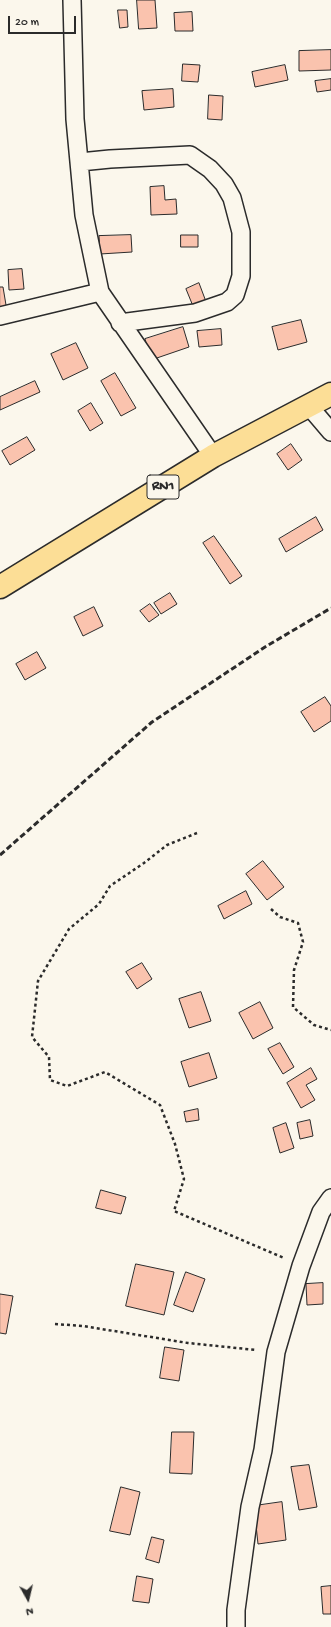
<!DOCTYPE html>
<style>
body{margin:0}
#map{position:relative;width:331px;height:1627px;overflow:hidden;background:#fbf7ec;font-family:"Gochi Hand",sans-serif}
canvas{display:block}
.north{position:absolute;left:8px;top:1579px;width:40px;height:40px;-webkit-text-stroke:3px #fbf7ec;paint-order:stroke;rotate:172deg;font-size:11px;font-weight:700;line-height:16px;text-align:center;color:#2b2b2b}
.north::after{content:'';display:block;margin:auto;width:14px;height:18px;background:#2b2b2b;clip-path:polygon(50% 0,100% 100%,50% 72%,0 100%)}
.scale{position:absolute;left:8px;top:16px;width:68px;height:18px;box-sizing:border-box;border:2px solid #2b2b2b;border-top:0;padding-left:5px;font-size:12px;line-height:14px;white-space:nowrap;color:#2b2b2b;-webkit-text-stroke:3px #fbf7ec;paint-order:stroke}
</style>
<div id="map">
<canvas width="331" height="1627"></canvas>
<div class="north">N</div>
<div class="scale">20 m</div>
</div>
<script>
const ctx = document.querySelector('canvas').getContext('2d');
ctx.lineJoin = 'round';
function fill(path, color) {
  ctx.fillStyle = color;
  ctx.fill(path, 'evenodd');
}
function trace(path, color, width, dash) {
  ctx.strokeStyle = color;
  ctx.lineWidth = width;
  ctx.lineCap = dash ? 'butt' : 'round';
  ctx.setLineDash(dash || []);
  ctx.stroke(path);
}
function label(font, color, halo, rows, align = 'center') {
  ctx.font = font + ' "Gochi Hand",sans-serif';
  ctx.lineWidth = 3.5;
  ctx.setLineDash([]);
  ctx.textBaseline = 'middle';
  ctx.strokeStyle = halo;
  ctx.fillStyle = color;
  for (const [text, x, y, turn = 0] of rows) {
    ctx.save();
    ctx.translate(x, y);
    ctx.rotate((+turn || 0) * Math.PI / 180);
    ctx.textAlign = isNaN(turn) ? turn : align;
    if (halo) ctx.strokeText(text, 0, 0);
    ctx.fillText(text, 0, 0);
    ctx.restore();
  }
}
const building = new Path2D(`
 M137,0H155L157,28L139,29Z
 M118,10H127L128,27L120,28Z
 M192,12L193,31H175L174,13Z
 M331,50V70L299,71V51Z
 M183,64L200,65L198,82L182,81Z
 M285,65L288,80L255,87L252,72Z
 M331,79V90L317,92L315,81Z
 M173,89L174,107L144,110L142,91Z
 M209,95L223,96L222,120L208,119Z
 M164,186L165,200L176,199L177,214L151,215L150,187Z
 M131,235L132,252L100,254L99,236Z
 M181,235H198V247H181Z
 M22,269L24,289L9,290L8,270Z
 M199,283L208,307L195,311L186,289Z
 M0,287H3L7,311L0,312Z
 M301,320L307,342L278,350L272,327Z
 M183,327L189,347L151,360L145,339Z
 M221,329L222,345L199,347L197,331Z
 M76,343L88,368L63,380L51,354Z
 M115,373L136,408L121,416L101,381Z
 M35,381L40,392L0,410V397Z
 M91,403L103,423L90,431L78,411Z
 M27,437L35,450L10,465L2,451Z
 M291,444L302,460L288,470L277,454Z
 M316,517L323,530L286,552L279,539Z
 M214,536L242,576L230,584L203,543Z
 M170,593L177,604L161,614L154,603Z
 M150,604L159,615L149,622L140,611Z
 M94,607L103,626L83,636L74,617Z
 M37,652L46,668L25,680L16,664Z
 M325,697L331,706V721L314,732L301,712Z
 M263,861L284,887L267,900L246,874Z
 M246,891L252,904L224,919L218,906Z
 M142,963L152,979L137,989L126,972Z
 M201,992L211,1021L189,1028L179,999Z
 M260,1002L273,1028L253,1039L239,1013Z
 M280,1043L294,1067L283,1074L268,1049Z
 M209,1053L217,1078L189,1087L181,1062Z
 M311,1068L317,1079L306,1085L315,1100L301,1108L287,1083Z
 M198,1109L199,1120L186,1122L184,1112Z
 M310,1120L313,1136L300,1139L297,1123Z
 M286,1123L294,1148L280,1153L273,1128Z
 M101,1190L126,1197L121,1214L96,1208Z
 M136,1264L174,1272L164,1315L126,1306Z
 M186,1272L205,1279L193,1312L174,1305Z
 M323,1283V1304L307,1305L306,1284Z
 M0,1294L13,1296L6,1334L0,1333Z
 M165,1347L184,1350L179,1381L160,1378Z
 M172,1432H194L192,1474L170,1473Z
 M309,1465L317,1507L299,1510L291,1467Z
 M121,1487L140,1492L130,1535L110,1531Z
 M282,1502L286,1540L258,1544L254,1506Z
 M152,1537L164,1540L159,1563L146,1559Z
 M137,1576L153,1579L149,1603L133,1601Z
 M331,1586V1614H323L321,1587Z`);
fill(building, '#fac3ae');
trace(building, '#2b2b2b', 1);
const minor = new Path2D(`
 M72,0L75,119L84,215L100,292L213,456
 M80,162L110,159L190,155L210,169L224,184L232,198L241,232V276L235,295L227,302L195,313L120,323
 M0,316L100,292
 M308,405L331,432
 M236,1627V1610L250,1507L263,1450L276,1352L301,1266L321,1212L331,1198`);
const trunk = new Path2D(`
 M0,587L213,456L331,394`);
trace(minor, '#2b2b2b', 20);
trace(trunk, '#2b2b2b', 25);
trace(new Path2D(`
 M197,833L167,845L144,863L110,886L99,904L69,929L38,981L32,1037L49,1057L50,1080L67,1086L105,1072L160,1105L175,1144L184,1179L174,1211L284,1258
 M271,909L280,917L298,923L303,942L294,970L293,1007L314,1025L331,1030
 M55,1324L83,1326L188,1343L256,1350`), '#2b2b2b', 2.5, [3, 3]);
trace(minor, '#fbf7ec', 17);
trace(trunk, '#fcde96', 22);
trace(new Path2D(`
 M0,855L152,722L265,647L331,608`), '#2b2b2b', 3, [6, 3]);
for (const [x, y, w] of [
 [163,487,32]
]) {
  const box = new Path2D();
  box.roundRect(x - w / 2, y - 12, w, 24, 3);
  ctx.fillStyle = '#fbf7ec';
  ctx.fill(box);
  trace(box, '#2b2b2b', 1);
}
label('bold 14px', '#2b2b2b', null, [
 ["RN1",163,487]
]);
</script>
